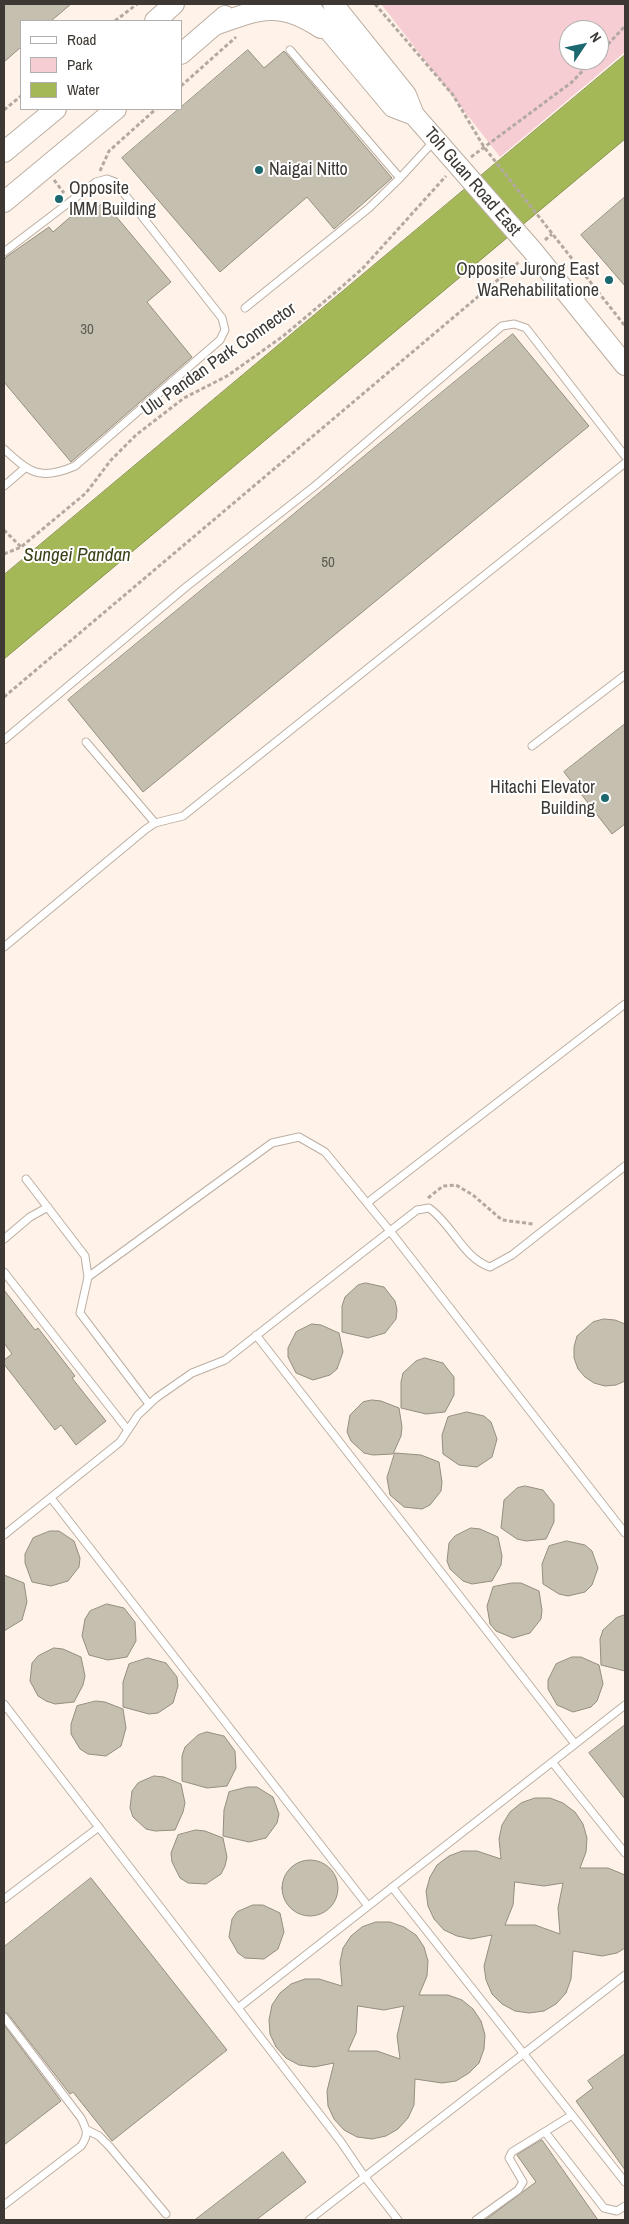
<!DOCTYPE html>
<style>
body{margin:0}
#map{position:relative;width:629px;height:2224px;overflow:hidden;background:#fff3e9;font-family:"Archivo Narrow",sans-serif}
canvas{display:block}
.frame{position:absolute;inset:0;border:5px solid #3d3833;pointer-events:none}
.legend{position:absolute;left:20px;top:20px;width:162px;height:90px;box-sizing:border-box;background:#fff;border:1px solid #b1afad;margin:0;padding:6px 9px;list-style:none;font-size:15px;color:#3d3833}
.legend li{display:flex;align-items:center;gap:10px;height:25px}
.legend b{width:25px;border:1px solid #b1afad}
.north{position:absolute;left:559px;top:20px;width:50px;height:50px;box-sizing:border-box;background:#fff;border:1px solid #b1afad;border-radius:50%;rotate:56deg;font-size:14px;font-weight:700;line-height:20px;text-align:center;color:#3d3833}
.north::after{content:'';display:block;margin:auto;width:18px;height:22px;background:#1b686e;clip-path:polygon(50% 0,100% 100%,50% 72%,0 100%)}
</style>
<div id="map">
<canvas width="629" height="2224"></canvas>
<div class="frame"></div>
<ul class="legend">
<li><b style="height:6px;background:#fff"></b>Road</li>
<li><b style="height:14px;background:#f5cdd3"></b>Park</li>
<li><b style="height:14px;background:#a5b857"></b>Water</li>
</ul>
<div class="north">N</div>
</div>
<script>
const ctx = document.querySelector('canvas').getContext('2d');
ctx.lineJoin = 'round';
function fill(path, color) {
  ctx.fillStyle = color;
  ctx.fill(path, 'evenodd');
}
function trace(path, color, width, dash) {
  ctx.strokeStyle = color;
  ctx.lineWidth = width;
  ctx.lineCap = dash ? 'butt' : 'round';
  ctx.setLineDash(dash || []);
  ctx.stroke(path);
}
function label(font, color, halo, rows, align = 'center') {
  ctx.font = font + ' "Archivo Narrow",sans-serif';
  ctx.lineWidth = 4;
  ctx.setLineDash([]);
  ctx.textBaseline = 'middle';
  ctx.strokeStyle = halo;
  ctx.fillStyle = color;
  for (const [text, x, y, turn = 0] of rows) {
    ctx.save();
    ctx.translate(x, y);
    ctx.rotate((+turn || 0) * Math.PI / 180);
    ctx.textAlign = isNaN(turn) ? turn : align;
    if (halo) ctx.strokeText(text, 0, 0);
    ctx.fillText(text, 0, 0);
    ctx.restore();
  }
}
fill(new Path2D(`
 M381,4H625V52L500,157ZM569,30H599V60H569Z`), '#f5cdd3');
const water = new Path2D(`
 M625,55V139L4,659V575Z`);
fill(water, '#a5b857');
trace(water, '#86924c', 1);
const building = new Path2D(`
 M4,4H71L51,21H21V47L4,62Z
 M248,50L264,68L284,51L392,178L334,229L307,197L220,272L122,158Z
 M625,197V286L581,235Z
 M104,202L171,282L147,302L192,357L71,462L4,382V261L6,257L49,227L53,232L82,207L88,215Z
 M513,334L589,426L143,792L68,700Z
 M625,724V824L612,834L564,772Z
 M366,1283L384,1287L395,1301L397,1310L396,1319L385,1333L368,1338L342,1332V1306L345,1297L358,1285Z
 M4,1290L35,1330L38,1328L75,1376L72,1378L106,1421L76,1445L61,1425L55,1430L4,1364V1360L12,1354L4,1343Z
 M604,1319L615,1320L625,1324V1381L616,1385L605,1386L594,1383L585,1377L578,1369L574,1358V1347L577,1336L593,1322Z
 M312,1324L321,1325L339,1333L343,1352L337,1369L330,1375L313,1380L296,1373L288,1357V1348L296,1332Z
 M425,1358L443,1363L454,1377V1395L445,1412L426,1414L401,1408V1382L403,1373L416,1361Z
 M372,1400L381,1401L399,1408L402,1427L401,1436L393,1454L373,1455L364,1453L351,1441L347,1432L350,1415L363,1402Z
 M467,1412L484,1416L491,1422L497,1439L492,1457L477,1467L459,1465L443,1454L442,1435L448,1417Z
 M395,1453L421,1455L439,1462L442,1482L441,1491L430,1505L422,1509L404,1507L390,1495L387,1478Z
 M525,1486L543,1490L554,1504V1522L546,1539L526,1541L517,1539L501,1528L504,1500L517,1488Z
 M471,1528L480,1529L498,1537L502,1556L501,1565L492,1581L472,1584L463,1581L450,1569L447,1561L449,1543L455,1536Z
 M50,1531H59L74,1541L80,1558L79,1567L68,1581L51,1586L32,1582L25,1563V1554L33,1538Z
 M567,1541L585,1545L592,1551L598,1568L592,1585L585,1592L568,1596L559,1594L543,1584L542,1564L549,1546Z
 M4,1575L24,1583L27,1602L22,1620L4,1631Z
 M512,1583H521L539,1591L542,1610L541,1619L530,1633L513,1638L496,1631L490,1624L487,1606L493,1587Z
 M107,1604L124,1608L135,1622L136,1641L127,1657L108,1660L89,1655L82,1636L85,1619L90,1611Z
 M625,1615V1671L601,1665L600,1639L603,1630L616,1618Z
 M54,1648L63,1649L81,1657L85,1676L83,1685L74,1702L55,1704L46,1701L38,1696L30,1681L32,1663L38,1656Z
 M572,1657H581L599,1665L603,1684L597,1701L591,1707L573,1712L557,1705L548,1689V1680L556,1664Z
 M148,1658L166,1663L177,1677L178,1686L173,1703L158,1713L149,1714L123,1707V1682L129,1664Z
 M96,1701L105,1702L123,1709L126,1728L121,1746L106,1756L88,1754L80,1749L71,1734V1724L77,1706Z
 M625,1725V1799L589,1753Z
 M207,1732L224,1736L235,1751L236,1768L227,1786L207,1788L182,1781V1756L185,1747L198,1735Z
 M154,1776L164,1777L181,1784L185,1803L183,1812L175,1830L155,1831L146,1829L133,1817L130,1808L132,1791L138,1783Z
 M248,1787H257L273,1797L279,1814L277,1823L266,1838L249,1842L223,1836L224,1810L229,1792Z
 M535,1798H550L563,1803L575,1812L583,1824L587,1838L586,1852L580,1868H608L625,1875V1948L617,1953L602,1956L573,1951L571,1979L566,1993L556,2004L544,2011L529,2013L515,2011L502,2004L492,1994L486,1980L484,1966L492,1935L471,1939L457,1936L444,1930L434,1919L428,1906L426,1891L430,1877L437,1865L449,1856L462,1851H477L501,1859L499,1839L502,1825L510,1812L521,1803ZM515,1882L544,1886L563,1883L558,1908L560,1934L535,1925H505L513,1905Z
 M196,1830L205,1831L223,1838L227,1857L225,1866L221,1874L206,1884L188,1883L180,1878L172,1862L171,1853L178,1835Z
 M282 1888a28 28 0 1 1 56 0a28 28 0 1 1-56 0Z
 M91,1878L227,2050L112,2141L73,2092L70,2094L8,2014L4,2012V1947Z
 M253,1905H263L280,1913L284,1932L278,1949L264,1959L245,1958L238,1953L229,1937L232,1919L237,1912Z
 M376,1922H390L404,1927L416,1935L424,1947L428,1961L427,1976L419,1995H448L462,2000L473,2009L481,2021L485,2035L484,2049L479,2063L469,2073L456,2081L442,2083L415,2079L414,2105L408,2118L398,2129L386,2136L372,2139L357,2137L344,2130L334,2119L328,2106L327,2091L334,2063L314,2067L299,2065L286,2058L276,2047L270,2034L269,2020L272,2005L280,1993L291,1984L305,1979H319L342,1986L340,1962L343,1948L351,1936L362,1927ZM358,2006L384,2010L404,2006L397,2036L400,2059L377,2051H348L356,2033Z
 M4,2025L61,2101L4,2145Z
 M625,2054V2170L576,2101L593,2088L588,2081Z
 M542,2140L598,2220H485L536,2182L517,2155Z
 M283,2152L306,2182L256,2220H195Z`);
fill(building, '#c4bfaf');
trace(building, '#938e7f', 1);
const lane = new Path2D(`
 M290,50L400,178
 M4,252L96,182L107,179L115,182L222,318L225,330L220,340L75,466C40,481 30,473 4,449
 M245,308L369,208L400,178L434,141
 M4,486L25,468
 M4,740L186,587L316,485L502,326L514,324L526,328L625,456
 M86,742L155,823
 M532,746L625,675
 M4,947L146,829L155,823L183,816L625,463
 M26,1179L85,1256L88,1277L80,1313L149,1404
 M367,1203L625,1004
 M4,1239L30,1217L48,1207
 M4,1272L127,1429
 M88,1277L272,1143L299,1137L325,1152L390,1231L625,1533
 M256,1335L575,1744
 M51,1498L368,1906
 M4,1535L120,1442L138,1415L156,1398L192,1373L225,1360L417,1210L429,1208C452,1224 463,1258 490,1267L512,1255L625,1166
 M4,1704L341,2142L364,2176L398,2220
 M552,1762L625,1853
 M392,1887L625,2182
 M4,1899L99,1827
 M238,2008L625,1705
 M4,2017L81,2118C87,2130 89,2135 81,2146L4,2205
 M87,2130L99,2136L109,2146L166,2214
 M545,2132L604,2208L617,2211L625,2206
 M309,2220L625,1975
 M476,2220L518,2190L523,2182L509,2158L512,2152L572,2115`);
const secondary = new Path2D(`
 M307,4L393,107L414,115
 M333,4L406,95L414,115L532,250L625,365
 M155,21L174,4
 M215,25C259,9 279,0 321,28
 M181,54L225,16
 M4,152L56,109
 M4,202L116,109`);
trace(lane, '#bcaea2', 9);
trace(secondary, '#bcaea2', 22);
trace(new Path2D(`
 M375,4L453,95L484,147L625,326
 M115,21L137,4
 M599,54L625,26
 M181,86L236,37
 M4,110L21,96
 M471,157L572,82L593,60
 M100,171L109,151L156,109
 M54,180L64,193
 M545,240L552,234
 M4,530L21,547
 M4,554L21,547L86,493L111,460L136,435L184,398L227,376L282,337L338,290L363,268L446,176
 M4,697L519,262
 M428,1198L443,1186L456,1185L473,1195L502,1220L533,1224`), '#b3a9a1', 3, [4, 2.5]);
trace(lane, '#fff', 7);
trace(secondary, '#fff', 20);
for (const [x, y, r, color] of [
 [259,170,5,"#1b686e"],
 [59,199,5,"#1b686e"],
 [609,280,5,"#1b686e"],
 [605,798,5,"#1b686e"]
]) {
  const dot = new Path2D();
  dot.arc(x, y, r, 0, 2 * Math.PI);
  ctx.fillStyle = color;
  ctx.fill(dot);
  trace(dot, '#fff', 2);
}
label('15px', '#5f5a52', null, [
 ["30",87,330],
 ["50",328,563]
]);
label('18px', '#3d3833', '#fff', [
 ["Naigai Nitto",269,170],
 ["Opposite",69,189],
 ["IMM Building",69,210],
 ["Opposite Jurong East",599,270,"right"],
 ["WaRehabilitatione",599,291,"right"],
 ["Hitachi Elevator",595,788,"right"],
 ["Building",595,809,"right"]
], 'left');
label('18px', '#3d3833', '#fff', [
 ["Toh Guan Road East",472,182,49],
 ["Ulu Pandan Park Connector",219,360,-35]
]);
label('italic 19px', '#394118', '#fff', [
 ["Sungei Pandan",77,556]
]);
</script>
